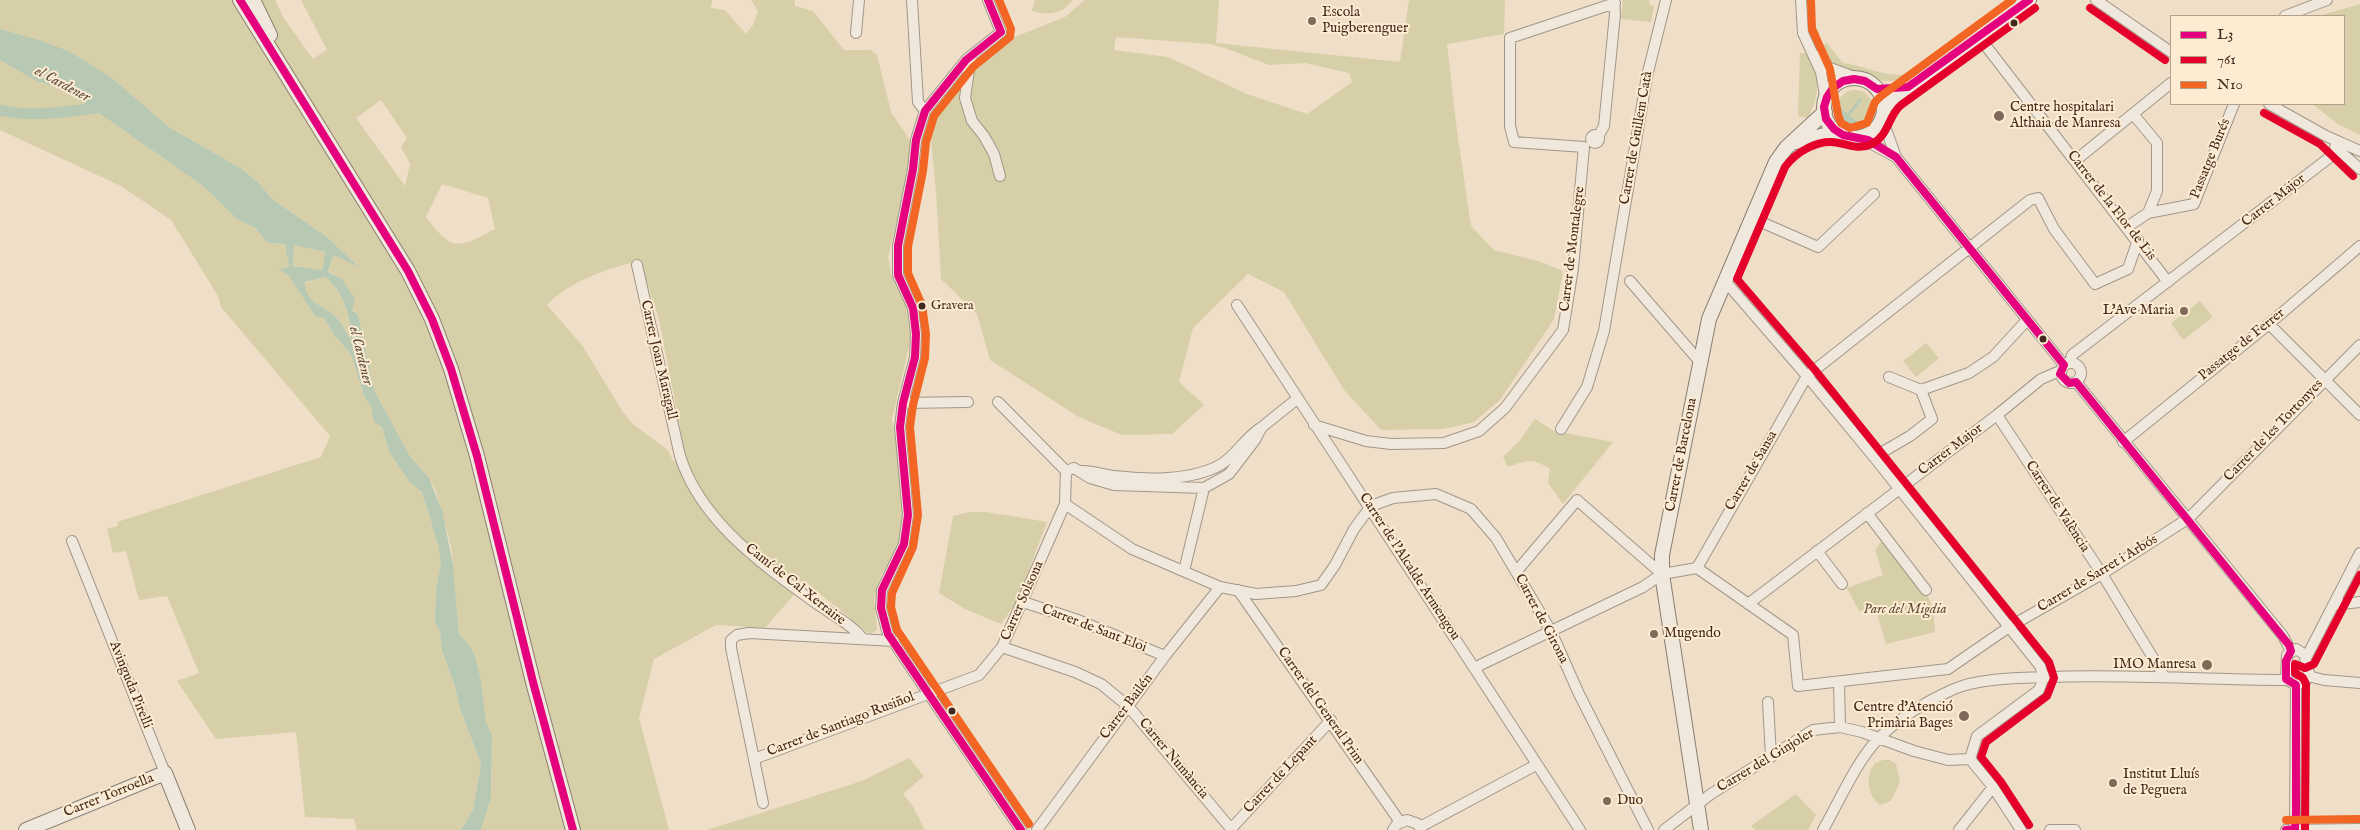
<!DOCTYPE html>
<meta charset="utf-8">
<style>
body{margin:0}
#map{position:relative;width:2360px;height:830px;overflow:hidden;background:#efdfc8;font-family:"IM FELL English",serif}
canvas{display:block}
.legend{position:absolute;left:2170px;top:15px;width:175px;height:90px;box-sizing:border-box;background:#feecd2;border:1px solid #b39e8a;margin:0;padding:6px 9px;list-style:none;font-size:15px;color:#42291f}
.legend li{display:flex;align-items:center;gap:10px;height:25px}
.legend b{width:25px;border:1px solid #b39e8a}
</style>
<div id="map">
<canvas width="2360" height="830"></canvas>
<ul class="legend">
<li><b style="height:6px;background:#e5007d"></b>L3</li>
<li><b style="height:6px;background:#e4002b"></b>761</li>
<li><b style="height:6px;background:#f26522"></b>N10</li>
</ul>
</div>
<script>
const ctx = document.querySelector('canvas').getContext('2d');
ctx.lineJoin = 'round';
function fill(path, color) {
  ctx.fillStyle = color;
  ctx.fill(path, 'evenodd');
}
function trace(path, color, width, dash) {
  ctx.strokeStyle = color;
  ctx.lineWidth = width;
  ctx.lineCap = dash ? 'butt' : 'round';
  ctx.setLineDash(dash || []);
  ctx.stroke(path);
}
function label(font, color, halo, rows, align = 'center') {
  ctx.font = font + ' "IM FELL English",serif';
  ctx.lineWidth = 4;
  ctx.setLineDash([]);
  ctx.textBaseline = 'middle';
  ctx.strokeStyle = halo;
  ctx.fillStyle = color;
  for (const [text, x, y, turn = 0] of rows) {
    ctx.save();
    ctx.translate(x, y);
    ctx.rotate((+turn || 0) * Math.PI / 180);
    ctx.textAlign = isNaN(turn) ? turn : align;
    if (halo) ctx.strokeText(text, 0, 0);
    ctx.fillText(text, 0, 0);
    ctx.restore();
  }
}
fill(new Path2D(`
 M0,0H275L283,17L313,59L327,50L301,0H712L711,8L725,10L746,34L753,25L758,11L751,0H795V6L813,11L844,50H871L877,55L891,112L911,142L906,184L888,257L891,274L906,306L911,338L892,419L904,490L903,517L899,544L891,561L881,575L874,599L877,630L870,634L805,582L765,628L716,625L654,659L639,718L669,830H481L491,798L492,735L486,722L481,680L475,655L468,643L459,634L451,546L436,491L429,478L410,456L374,390L358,314L352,311L334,274L328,272L332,255L357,265L326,236L273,200L260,184L242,169L169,127L112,78L0,29ZM381,100L407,138L401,147L410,164L405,186L356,118ZM442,184L488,198L495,229C456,249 453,252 426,217ZM640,261L659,319L686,459L673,461L668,450L633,424L622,411L582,345L547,305C566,283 612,266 640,261Z
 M1035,0H1073C1062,14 1048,16 1032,11Z
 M1085,0H1219L1216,43L1400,62L1409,0H1505L1504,34L1447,44L1457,131L1471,226L1494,250L1538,261L1563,271L1554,319L1500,400L1474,422L1444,429L1381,430L1344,390L1284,292L1248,274L1193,328L1179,382L1204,405L1172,434L1122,435L1079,417L990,360L977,314L941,279L936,192L930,128L962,75L1012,38L1065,17ZM1116,37L1210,44L1225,48L1269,65L1305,63L1349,73L1352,82L1307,114L1247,94L1168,57L1114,50Z
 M1623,0H1649V4L1654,6L1651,22L1621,19Z
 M2360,4V135L2338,124L2312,104H2344V16H2318Z
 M1811,18L1820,34L1812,39L1808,19Z
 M1827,43L1843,63C1862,65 1891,79 1907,74L1908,80L1883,81L1860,71L1844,70L1821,55L1817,49Z
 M1800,53H1806C1821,75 1820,95 1808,118L1798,116Z
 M0,60L34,80L60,89L86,104L203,186L237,219L255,228L268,243L285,244L289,267L280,269L288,275L315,316L325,319L334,335L351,354L364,396L371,407L374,421L382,427L389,452L410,483L422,492L438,545L441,562L436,589L435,621L440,632L442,651L455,686L460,709L481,764L473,810L461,830H357L354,819L305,817L296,732L216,739L177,681L199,673L167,596L139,600L126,551L113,553L107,529L118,526L117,522L321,457L330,436L221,307L218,296L171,220L121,186L0,130Z
 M1837 108a18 18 0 1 1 36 0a18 18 0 1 1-36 0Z
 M294,245L325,252L322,270L293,266Z
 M325,277C344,291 351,320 352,343C347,334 343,323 335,316C322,306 305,301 304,283Z
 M2200,301L2213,317L2183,340L2171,323Z
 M1926,343L1939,358L1916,377L1903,361Z
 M1535,419L1554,431L1613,442L1563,504L1548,483L1550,469C1534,458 1525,460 1508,467L1503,457L1520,440Z
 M969,512H986L1047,522L1017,601L1001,624L965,609L939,593L953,516Z
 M1883,539L1926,590L1933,610L1935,632L1886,644L1877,614L1859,611L1847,588L1883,575L1875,550Z
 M909,758L924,776L903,794L912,805L925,830H707L862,781Z
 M1883,760H1890L1896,764L1900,782L1891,801L1880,805C1867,795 1865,776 1875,763Z
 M1796,794L1816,815L1808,830H1755L1751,826Z`), '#d7cfa7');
fill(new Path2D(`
 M0,29L42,41L68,51L90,64L112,78L169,127L242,169L260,184L273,200L326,236L359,267L333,255L328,272L342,279L355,300L352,311L358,314L374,390L410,456L429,478L442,510L453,565L459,634L468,643L475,655L481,680L486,722L492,735L491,798L481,830H461L473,810L481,764L460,709L455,686L442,651L440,632L435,621L436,589L441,562L438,545L422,492L410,483L389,452L382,427L374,422L371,407L364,396L351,354L334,335L325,319L315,316L288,275L279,269L289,267L285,244L268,243L255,228L237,219L203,186L86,104L60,89L34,80L0,60ZM294,245L325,252L322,270L293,266ZM325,277C343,290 352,320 351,341C347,334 343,324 336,317C324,306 304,302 305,282Z
 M1836,105L1858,122L1853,127C1842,124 1836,117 1836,105Z`), '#b8c9b3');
trace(new Path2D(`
 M1848,115L1860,100`), '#b8c9b3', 3);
trace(new Path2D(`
 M0,110C34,118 69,111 104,107`), '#b8c9b3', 11);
const street = new Path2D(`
 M912,0L918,102L925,111
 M988,0L1001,32L966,60L925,111L916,140L913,169L898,246V275L913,308L916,334L915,357L903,403L900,427L908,515L904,544L882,590L881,608L888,634L1021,830
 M1801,0L1803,33L1821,72L1826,101
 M2096,0L2171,52
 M2285,16L2327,0
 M856,33L859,0
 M1979,37L2168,282
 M971,56L965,98L972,121L984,136L994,154L1000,176
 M1817,56L1830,68L1857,78
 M2269,104L2326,136L2360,151
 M2133,114L2157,143V191L2148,213
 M1882,118L1896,157L2064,365
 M1591 139a4 4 0 1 1 8 0a4 4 0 1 1-8 0Z
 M1598,137L1604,126L1615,14L1614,0
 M1859,137L1896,157
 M1584,147L1514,142L1510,126V38L1615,3
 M2335,147L2360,169
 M2076,160L2171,83
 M1752,218L1818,247L1874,194
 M2127,227L2148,213L2194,204L2234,104
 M637,265L680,456C701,522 763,565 817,604C831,614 853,625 863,639
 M1630,281L1700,362
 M1725,281L1807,376L1874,457L2009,627L2040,666L2044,677
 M1237,305L1580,830
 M2269,324L2360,415
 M2061 373a10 10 0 1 1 20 0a10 10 0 1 1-20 0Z
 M2070,363L2072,355L2338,151
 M1889,377L1921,390
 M2076,382L2283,636L2291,651
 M998,402L1066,471L1074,468L1090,478L1114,485L1204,488L1229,474L1255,440L1262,427L1297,399
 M903,403L968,402
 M1997,415L2102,574L2164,676
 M1314,425L1366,441L1391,444L1444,443L1479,431L1505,408L1563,330L1573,268L1584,147
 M1561,429L1587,387L1604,331L1647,76L1666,0
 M2123,442L2269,324L2360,246
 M1874,457L1910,436L1932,419L1921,390L1969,373L1993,357L2027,320
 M1080,471C1092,470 1103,475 1114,476C1146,480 1191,481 1220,465C1236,456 1245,437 1262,427
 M1065,504L1132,549L1220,587L1256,594L1296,591L1321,585L1335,565L1354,529L1371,506
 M1371,506L1393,498L1436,494L1471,509L1496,538L1551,631L1579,694L1648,830
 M1867,513L1926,590
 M72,541L165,773
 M1817,551L1842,584
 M1697,568L1807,376L2030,200L2038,198L2054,229L2095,284L2128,269L2138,240
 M1184,571L1204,488
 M1516,572L1577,500L1662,574
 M1238,590L1400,822
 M1023,602L1078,620L1165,656
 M1748,604L1997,415L2041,379L2060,371
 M2333,605L2360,602
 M1002,647L1075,672L1101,684L1128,706L1232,830
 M2296,649L2304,654L2309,673L2305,682L2296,685L2286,679L2287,655Z
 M2306,658L2360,553
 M1476,667L1643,587L1662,574L1697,568L1793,635L1798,686L1948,669L2009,627L2102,574L2189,518L2360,345
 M2308,676L2324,680L2360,683
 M1839,682L1840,727
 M1768,702L1771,757
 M754,759L979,675L1002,647L1065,504L1066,471
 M1970,759L1977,736L2039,690L2044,677
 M1970,759L1993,787L2021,830
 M763,803L731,648V640L737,635L749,633L894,641
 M1420,827L1536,765
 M2295,829L2296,685
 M1037,830L1165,656L1220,587
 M1230,830L1331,720
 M1393,830L1397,824L1407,820L1418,824L1421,830
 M1664,830L1711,794L1813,730L1840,727L1862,732L1914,751L1948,760L1970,759
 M1823,830C1839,802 1856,762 1878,739C1899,718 1927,701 1954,689C1980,678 2019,678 2048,677C2128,674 2207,680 2287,680
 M1959,830L1993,787
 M2050,830H2075
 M2286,830L2360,829`);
const secondary = new Path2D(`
 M240,0L408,271L432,319L451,369L477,456L533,682L573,830
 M253,0L270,35
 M1824 108a30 30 0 1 1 60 0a30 30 0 1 1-60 0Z
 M1884,107L1908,87L2029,0
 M1796,142L1837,132
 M26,830L165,773L188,830
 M1701,830L1662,574V555L1709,319L1776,162L1786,148L1825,112`);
trace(street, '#a29688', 12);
trace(secondary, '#8a7e71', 16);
trace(street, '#f0e8dc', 10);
trace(secondary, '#f0e8dc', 14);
trace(new Path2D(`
 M240,0L408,271L432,319L451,369L477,456L533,682L573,830
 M988,0L1001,32L966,60L925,111L916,140L913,169L898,246V275L913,308L916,334L915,357L903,403L900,427L908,515L904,544L882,590L881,608L888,634L1021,830
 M2029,0L1908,87L1877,89L1865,81L1854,79L1843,81L1833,88L1827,97L1824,107L1826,119L1834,129L1843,135L1868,140L1896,157L2064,365L2060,374L2069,383L2076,382L2289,645L2291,651L2286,661V679L2296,685V813L2295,829L2286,830`), '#e5007d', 8);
trace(new Path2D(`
 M2090,8L2165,60
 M2264,113L2320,144L2353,176
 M2029,825L2001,782L1981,757L1986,742L2047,696L2054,678L2049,662L1815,370L1737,279L1785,167C1796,152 1819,138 1839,143C1851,145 1860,150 1872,144C1889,135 1888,116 1901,105L2035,8
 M2305,829L2306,684L2303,678L2295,673V664L2305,668L2314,664L2360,575`), '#e4002b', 8);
trace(new Path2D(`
 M999,0L1011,29L1010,37L973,67L934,116L926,142L923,171L908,247V273L922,305L926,334L925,358L913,405L910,427L918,515L913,547L892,593L891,607L897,630L1029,824
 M1811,0L1812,29L1830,69L1838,115L1841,123L1850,128L1867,123L1875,102L1881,96L2012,0
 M2286,820L2360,819`), '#f26522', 8);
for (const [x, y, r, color] of [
 [1312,21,5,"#7f695a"],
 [2014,23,4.5,"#42291f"],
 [1999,116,6,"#7f695a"],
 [922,306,4.5,"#42291f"],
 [2184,311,5,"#7f695a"],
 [2043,339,4.5,"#42291f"],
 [1654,634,5,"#7f695a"],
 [2207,665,6,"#7f695a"],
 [952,711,4.5,"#42291f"],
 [1964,716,6,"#7f695a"],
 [2113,783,5,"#7f695a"],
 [1607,801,5,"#7f695a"]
]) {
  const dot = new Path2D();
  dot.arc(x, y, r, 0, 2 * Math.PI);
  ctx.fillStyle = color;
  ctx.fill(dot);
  trace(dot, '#feecd2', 2);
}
label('13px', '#42291f', '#feecd2', [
 ["Gravera",931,306]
], 'left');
label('14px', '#42291f', '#feecd2', [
 ["Escola",1322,13],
 ["Puigberenguer",1322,29],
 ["Centre hospitalari",2010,108],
 ["Althaia de Manresa",2010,124],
 ["L'Ave Maria",2174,311,"right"],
 ["Mugendo",1664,634],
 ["IMO Manresa",2196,665,"right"],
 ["Centre d'Atenció",1953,708,"right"],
 ["Primària Bages",1953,724,"right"],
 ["Institut Lluís",2123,775],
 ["de Peguera",2123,791],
 ["Duo",1617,801]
], 'left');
label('14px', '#42291f', '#feecd2', [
 ["Carrer de Guillem Catà",1637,138,-80],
 ["Passatge Burés",2211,159,-68],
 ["Carrer Major",2274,201,-38],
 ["Carrer de la Flor de Lis",2111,206,52],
 ["Carrer de Montalegre",1573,249,-83],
 ["Passatge de Ferrer",2242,345,-39],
 ["Carrer Joan Maragall",658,360,77],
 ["Carrer de les Tortonyes",2274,431,-46],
 ["Carrer Major",1951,450,-37],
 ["Carrer de Barcelona",1682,455,-79],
 ["Carrer de Sansa",1752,471,-60],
 ["Carrer de València",2057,507,57],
 ["Carrer de l'Alcalde Armengou",1409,567,57],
 ["Carrer de Sarret i Arbós",2098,574,-31],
 ["Camí de Cal Xerraire",795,585,38],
 ["Carrer Solsona",1023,601,-66],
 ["Carrer de Girona",1541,619,62],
 ["Carrer de Sant Eloi",1094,629,21],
 ["Avinguda Pirelli",130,685,68],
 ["Carrer del General Prim",1320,706,55],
 ["Carrer Bailén",1127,707,-53],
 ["Carrer de Santiago Rusiñol",841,725,-21],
 ["Carrer Numància",1173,759,50],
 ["Carrer del Ginjoler",1766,761,-31],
 ["Carrer de Lepant",1281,775,-47],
 ["Carrer Torroella",109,796,-22]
]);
label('italic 14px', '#624f3a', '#feecd2', [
 ["Parc del Migdia",1905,610]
]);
label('italic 15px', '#5a4e42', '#feecd2', [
 ["el Cardener",62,85,28],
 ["el Cardener",360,356,76]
]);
</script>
